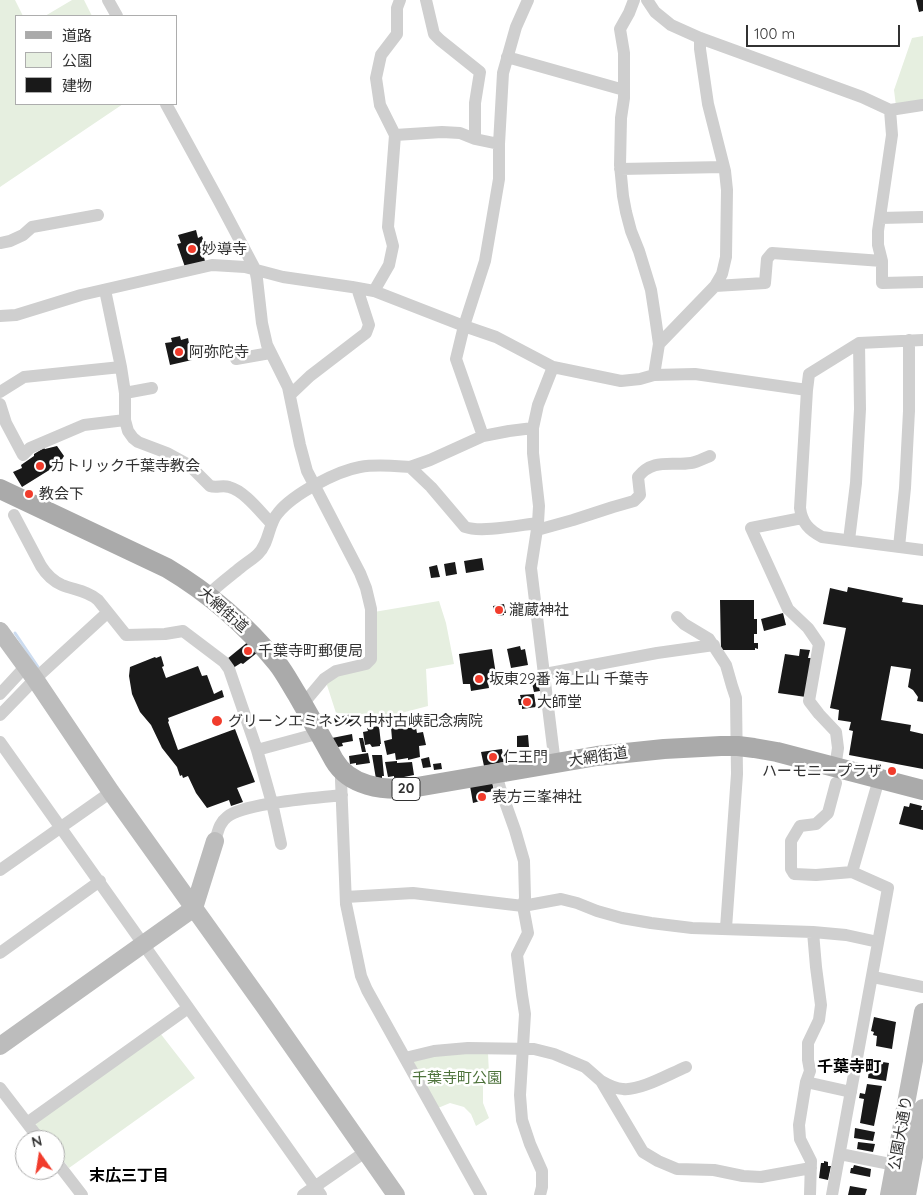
<!DOCTYPE html>
<meta charset="utf-8">
<style>
body{margin:0}
#map{position:relative;width:923px;height:1195px;overflow:hidden;background:#fff;font-family:Quicksand,"Noto Sans JP",sans-serif}
canvas{display:block}
.legend{position:absolute;left:15px;top:15px;width:162px;height:90px;box-sizing:border-box;background:#fff;border:1px solid #adadad;margin:0;padding:6px 9px;list-style:none;font-size:15px;color:#323232}
.legend li{display:flex;align-items:center;gap:10px;height:25px}
.legend b{width:25px;border:1px solid #adadad}
.north{position:absolute;left:15px;top:1130px;width:50px;height:50px;box-sizing:border-box;background:#fff;border:1px solid #adadad;border-radius:50%;rotate:347deg;font-size:14px;font-weight:700;line-height:20px;text-align:center;color:#323232}
.north::after{content:'';display:block;margin:auto;width:18px;height:22px;background:#f13c2c;clip-path:polygon(50% 0,100% 100%,50% 72%,0 100%)}
.scale{position:absolute;left:746px;top:25px;width:154px;height:22px;box-sizing:border-box;border:2px solid #323232;border-top:0;padding-left:6px;font-size:15px;line-height:18px;white-space:nowrap;color:#323232;-webkit-text-stroke:4px #fff;paint-order:stroke}
</style>
<div id="map">
<canvas width="923" height="1195"></canvas>
<ul class="legend">
<li><b style="height:6px;background:#aaa"></b>道路</li>
<li><b style="height:14px;background:#e6efe0"></b>公園</li>
<li><b style="height:14px;background:#191919"></b>建物</li>
</ul>
<div class="north">N</div>
<div class="scale">100 m</div>
</div>
<script>
const ctx = document.querySelector('canvas').getContext('2d');
ctx.lineJoin = 'round';
function fill(path, color) {
  ctx.fillStyle = color;
  ctx.fill(path, 'evenodd');
}
function trace(path, color, width, dash) {
  ctx.strokeStyle = color;
  ctx.lineWidth = width;
  ctx.lineCap = dash ? 'butt' : 'round';
  ctx.setLineDash(dash || []);
  ctx.stroke(path);
}
function label(font, color, halo, rows, align = 'center') {
  ctx.font = font + ' Quicksand,"Noto Sans JP",sans-serif';
  ctx.lineWidth = 5;
  ctx.setLineDash([]);
  ctx.textBaseline = 'middle';
  ctx.strokeStyle = halo;
  ctx.fillStyle = color;
  for (const [text, x, y, turn = 0] of rows) {
    ctx.save();
    ctx.translate(x, y);
    ctx.rotate((+turn || 0) * Math.PI / 180);
    ctx.textAlign = isNaN(turn) ? turn : align;
    if (halo) ctx.strokeText(text, 0, 0);
    ctx.fillText(text, 0, 0);
    ctx.restore();
  }
}
fill(new Path2D(`
 M0,0H15L23,16H16V104H123L0,187Z
 M72,0H84L92,16H45Z
 M923,36V101L896,106L894,90L912,38Z
 M439,601L446,623L454,664L426,669L428,706L367,722L366,714L336,713L326,682L337,674L368,667L374,612Z
 M160,1033L195,1078L69,1168L55,1150V1140H47L36,1126L37,1119Z
 M488,1053L489,1074L483,1075V1103L489,1118L476,1126L471,1114L464,1107L450,1103L438,1108L412,1059L434,1054Z`), '#e6efe0');
trace(new Path2D(`
 M15,633L38,667L36,669`), '#ccdcf0', 3);
fill(new Path2D(`
 M916,0H923V11L919,12Z
 M196,230L198,238L202,236L206,248L202,250L205,261L185,267L177,244L181,243L178,235Z
 M180,336L181,340L188,338L192,360L170,365L165,343L172,342L171,338Z
 M57,446L64,456L59,464L22,487L13,472L22,468L21,465L34,456V454L44,448L45,449Z
 M482,558L484,570L466,573L464,561Z
 M455,562L457,574L446,576L444,564Z
 M437,565L440,577L431,578L429,567Z
 M848,587L903,598L902,602L923,605V702L917,701L918,697L913,690L908,687L911,669L891,666L881,720L911,725L910,731L923,734V769L849,755L853,731L849,730L851,722L838,720L839,710L830,708L846,628L823,624L830,588L847,592Z
 M720,600H754V619H757V634H754V643H758V649L755,648V650H721Z
 M504,604L506,613H504V615L498,616V614H495L493,606Z
 M783,613L786,625L764,631L761,619Z
 M249,641L258,652L243,664L241,663L233,668L227,659Z
 M520,646L521,650L525,649L528,665L511,668L507,649Z
 M492,649L497,681L488,682L489,688L471,691L470,684H463L459,654Z
 M800,649L810,650L808,658H812L806,697L778,693L785,654L799,656Z
 M161,656L164,666L162,667L166,678L198,666L202,676L207,675L214,694L222,690L224,697L168,718L169,721L168,722L178,750L235,729L255,782L237,788L243,802L231,806L229,800L207,808L196,793L188,776L183,778L182,775L180,776L177,767L162,748L151,725L140,712L132,694L129,676L130,667L155,657L156,658Z
 M538,681L540,691L534,692L532,683Z
 M534,694L536,707L522,709V705H519L518,699H521L520,695Z
 M352,714L353,716L359,715L360,722L353,724V723L336,726L334,718Z
 M415,722L417,733L423,732L426,745L419,746L420,757L408,760V758L396,760L395,753L387,755L384,741L392,739L391,727Z
 M379,726L381,744H380V746L372,747L370,744L365,745L363,732L368,731L367,728Z
 M352,734L353,741L342,743L343,746L338,747L332,738Z
 M528,735L529,747H517V736Z
 M359,738H363L366,752H362Z
 M502,749L504,762L484,766L481,752Z
 M368,753L370,763L356,765V763L350,764L349,756Z
 M372,755H382L384,776H382V778L376,779Z
 M429,757L431,767L423,768L421,759Z
 M397,761V763L412,762L414,775L394,779V776L388,777L385,762Z
 M441,763L442,769L434,770L433,764Z
 M492,782L494,791L478,794L480,801L473,803L470,786Z
 M910,803L922,806L921,810H923V830L899,824L904,806L909,807Z
 M874,1017L896,1022L892,1049L876,1046L877,1036L873,1035L874,1032L871,1031Z
 M870,1060L889,1063L886,1081L868,1078Z
 M867,1084L882,1086L874,1126L860,1123L864,1099L859,1098L860,1093L865,1094Z
 M855,1128L875,1132L873,1141L854,1138Z
 M858,1142L875,1144L873,1152L857,1149Z
 M824,1161L828,1162V1166H831L828,1180L819,1178L821,1163H824Z
 M854,1165L871,1169L870,1177L850,1173L851,1168H853Z
 M850,1186L867,1189L865,1195H848Z`), '#191919');
trace(new Path2D(`
 M108,0L117,16
 M426,0L434,34L440,40L480,72L475,103V139
 M634,0L629,13L620,29L624,53V98L621,118L620,165L623,196L626,212L631,231L639,251L651,290L655,316L659,344L654,375
 M647,0L655,12L671,25L700,38L862,97L890,110L923,105
 M507,57L624,90
 M166,104L219,201L255,269L257,279L262,323L267,345L288,387L300,445L307,471L360,573L366,588L371,609V659L366,664L336,671L324,679L303,704
 M890,110L892,135L878,231V245L882,261V283L923,282
 M395,135L442,132L460,133L475,139L499,144L503,73L516,27L528,0
 M620,169L724,167
 M880,218L923,217
 M0,243L10,241L23,235L32,227L98,215
 M715,286L765,283L767,259L772,253L882,261
 M105,290L121,367L125,393V420L128,431L133,438L138,442L167,453L189,465L210,486C216,488 223,485 229,487C245,491 261,513 272,524
 M374,291L389,265L393,246L388,227L395,135L380,105L376,78L381,55L397,34V8L400,0
 M0,316L16,315L81,295L212,265L245,267L283,277L352,287L374,291L464,326L496,337L553,367L621,381L640,379L654,375L695,374L807,390
 M923,340L859,343L809,374L807,390L800,508C802,523 809,530 822,537L923,550
 M659,344L715,286L722,274L726,257L727,190L725,171L708,104L700,49V38
 M236,359L270,353
 M553,367L538,405L533,428V453L539,506L538,523L531,568L555,764
 M0,392L24,377L121,367
 M125,393L152,388
 M290,395L310,376L366,333L369,325L357,288
 M0,404L6,423L23,455L30,448L84,425L125,420
 M483,436L456,359L464,326L485,261L499,179V144
 M410,467L430,460L483,436L509,431L533,428
 M14,515L41,566C46,574 53,581 62,585C74,590 88,591 98,600L126,635L165,634L183,631L224,662L229,669L257,750L272,803L281,844
 M802,518L751,528L788,609L808,628L819,644L809,701L819,714L836,732L838,748L835,768
 M537,530L573,520L613,507L634,501L640,495L638,477C653,458 671,466 691,463C698,462 704,458 710,456
 M849,540L856,483L860,409L859,343
 M899,547L905,488L909,411V340
 M208,595C218,585 229,577 240,568C246,563 253,559 258,554C270,542 268,524 278,513C293,494 337,471 360,467C377,464 394,466 410,467L431,487L465,527C481,533 520,525 538,523
 M677,617L684,624L709,639L726,665L732,686L736,698L737,774L726,928
 M545,674L657,653L714,645
 M0,694L25,667
 M0,715L35,679L107,613
 M0,742L321,1195
 M257,750L320,733
 M341,771V780L346,904L361,976L367,990L481,1195
 M496,773L500,788L515,830L524,861L525,898L523,906L528,933L517,955L522,995L525,1014L520,1095L522,1120L530,1144L542,1171V1187L540,1195
 M215,841C218,832 219,823 227,817C243,803 318,798 342,795
 M0,870L111,792
 M852,872L879,779
 M346,897L413,893L523,906L561,899L577,903L597,911L622,918L651,923L692,928L813,932L846,935L878,942
 M0,953L100,881
 M873,977L923,987
 M405,1058L434,1051L468,1048L534,1049L554,1054L585,1067L601,1081L643,1152L658,1161L677,1169L714,1170L743,1176L761,1177L811,1168
 M601,1081C608,1085 615,1089 623,1089C640,1091 669,1074 686,1067
 M806,1082L851,1092
 M0,1088L40,1140
 M27,1123L188,1008
 M840,1154L895,1165
 M55,1160L82,1195
 M303,1195L365,1152
 M810,1195L811,1161L800,1139L799,1125L806,1082L810,1071L808,1060V1043L819,1020L821,1005L816,967L813,932
 M832,1195L888,888L852,872L816,875L794,874L791,869V841L800,826L816,824L828,813L836,783`), '#cfcfcf', 12);
trace(new Path2D(`
 M0,631L35,679L111,792L264,1006L396,1195
 M0,1046L194,908L215,841
 M889,1195L923,1012
 M907,1195L923,1108`), '#bcbcbc', 18);
trace(new Path2D(`
 M0,489L167,568C209,593 246,625 277,663C285,673 291,685 298,696C310,717 322,738 334,760C349,786 383,791 411,788L597,756L664,749L721,746H738L754,748L777,752L923,790`), '#aaa', 20);
for (const [x, y, r, color] of [
 [192,249,5,"#f13c2c"],
 [179,352,5,"#f13c2c"],
 [40,466,5,"#f13c2c"],
 [29,494,5,"#f13c2c"],
 [499,610,5,"#f13c2c"],
 [248,651,5,"#f13c2c"],
 [479,679,5,"#f13c2c"],
 [527,702,5,"#f13c2c"],
 [217,721,6,"#f13c2c"],
 [493,757,5,"#f13c2c"],
 [892,771,5,"#f13c2c"],
 [482,797,5,"#f13c2c"]
]) {
  const dot = new Path2D();
  dot.arc(x, y, r, 0, 2 * Math.PI);
  ctx.fillStyle = color;
  ctx.fill(dot);
  trace(dot, '#fff', 2);
}
for (const [x, y, w] of [
 [406,789,28]
]) {
  const box = new Path2D();
  box.roundRect(x - w / 2, y - 11.5, w, 23, 4);
  ctx.fillStyle = '#fff';
  ctx.fill(box);
  trace(box, '#323232', 1);
}
label('bold 14px', '#323232', null, [
 ["20",406,789]
]);
label('15px', '#323232', '#fff', [
 ["妙導寺",202,249],
 ["阿弥陀寺",189,352],
 ["カトリック千葉寺教会",50,466],
 ["教会下",39,494],
 ["瀧蔵神社",509,610],
 ["千葉寺町郵便局",258,651],
 ["坂東29番 海上山 千葉寺",489,679],
 ["大師堂",537,702],
 ["グリーンエミネンス中村古峡記念病院",228,721],
 ["仁王門",503,757],
 ["ハーモニープラザ",882,771,"right"],
 ["表方三峯神社",492,797]
], 'left');
label('15px', '#323232', '#fff', [
 ["大網街道",223,610,41],
 ["大網街道",598,757,-8],
 ["公園大通り",901,1133,-80]
]);
label('15px', '#4d723b', '#fff', [
 ["千葉寺町公園",457,1078]
]);
label('bold 16px', '#000', '#fff', [
 ["千葉寺町",849,1067],
 ["末広三丁目",129,1176]
]);
</script>
